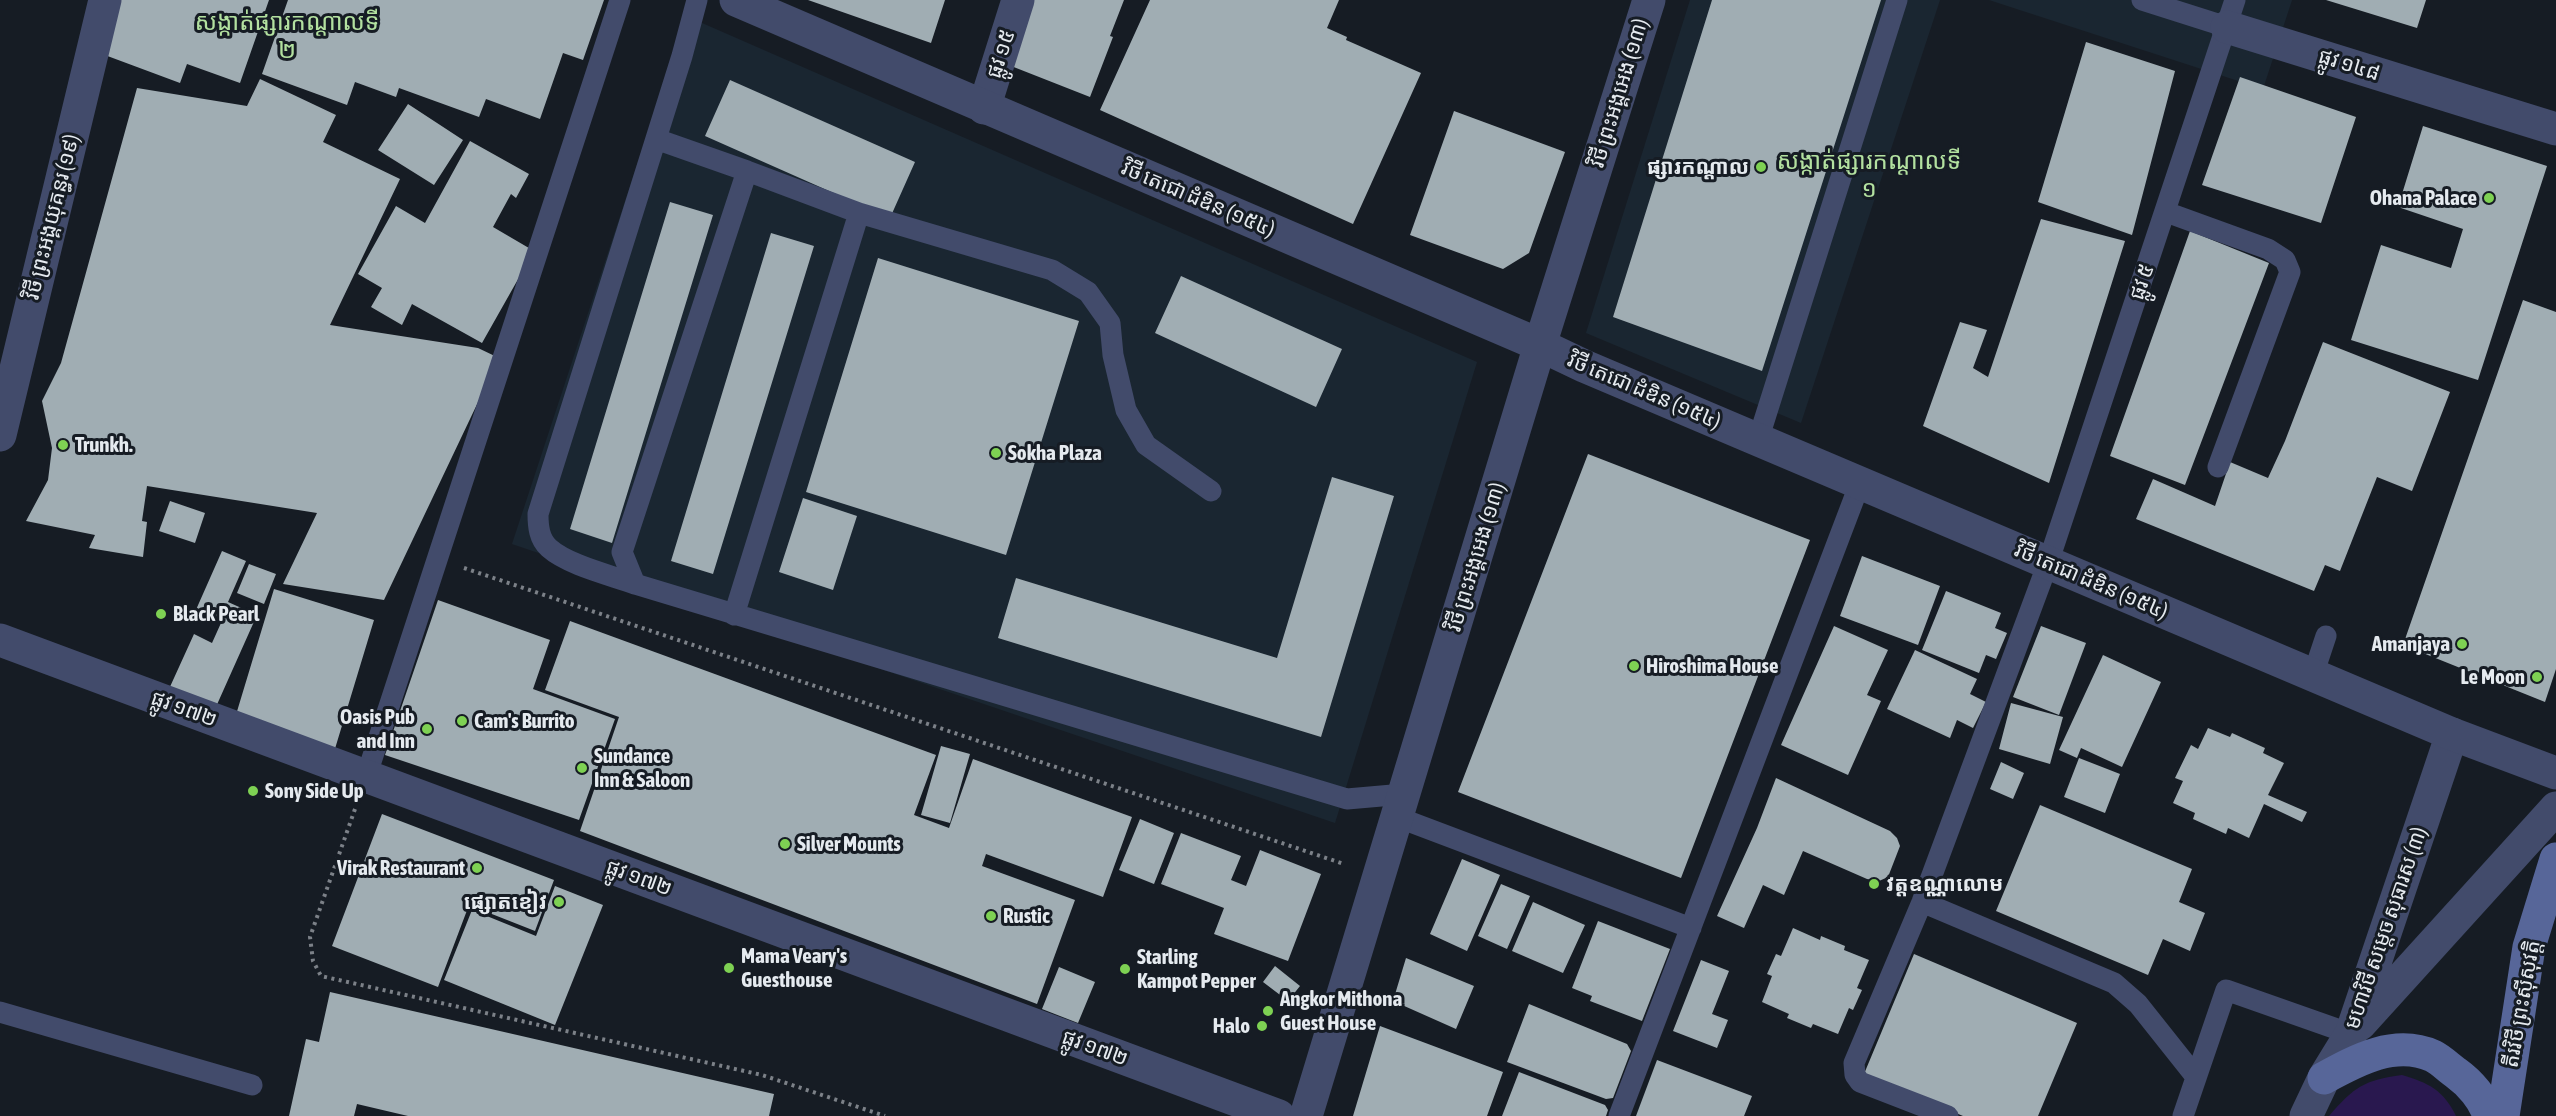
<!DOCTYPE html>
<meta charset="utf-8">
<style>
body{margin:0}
canvas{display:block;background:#161c24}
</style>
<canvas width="2556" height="1116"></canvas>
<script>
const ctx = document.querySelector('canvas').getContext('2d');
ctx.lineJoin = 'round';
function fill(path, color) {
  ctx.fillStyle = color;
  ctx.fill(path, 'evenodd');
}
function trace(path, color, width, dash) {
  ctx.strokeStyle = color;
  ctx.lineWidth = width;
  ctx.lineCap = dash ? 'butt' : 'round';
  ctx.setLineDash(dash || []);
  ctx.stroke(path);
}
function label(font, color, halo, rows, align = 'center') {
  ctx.font = font + ' "Asap Condensed","Noto Sans Khmer",sans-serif';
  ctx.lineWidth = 6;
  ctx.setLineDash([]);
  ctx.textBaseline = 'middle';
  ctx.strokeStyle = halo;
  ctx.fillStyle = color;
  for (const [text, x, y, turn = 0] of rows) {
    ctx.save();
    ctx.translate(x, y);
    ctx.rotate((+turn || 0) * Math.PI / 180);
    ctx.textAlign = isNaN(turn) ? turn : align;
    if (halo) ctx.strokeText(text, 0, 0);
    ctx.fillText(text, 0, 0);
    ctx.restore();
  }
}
fill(new Path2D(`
 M1690,0H1940L1801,423L1586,333Z
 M1989,0H2292L2263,89Z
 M686,16L1477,362L1335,823L512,544Z`), '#1a2631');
fill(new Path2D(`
 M2402,1075C2429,1083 2443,1090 2456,1116H2329C2354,1087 2364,1080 2402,1075Z`), '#29184f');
fill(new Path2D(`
 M113,0H269L240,83L187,64L180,83L94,51Z
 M288,0H604L583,60L563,53L540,119L486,99L479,117L399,88L396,97L355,82L347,105L262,74Z
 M808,0H945L931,43Z
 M1031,0H1124L1110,36L1113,37L1090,97L1006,64Z
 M1150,0H1339L1327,28L1347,37L1346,40L1421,73L1353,224L1100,110Z
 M1712,0H1881L1762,371L1613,317Z
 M2326,0H2426L2417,28Z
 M2086,42L2175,71L2132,235L2038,202Z
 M2240,77L2356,117L2321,223L2202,185Z
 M260,79L336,115L323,142L400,179L330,325L478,348L499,358L384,600L283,584L317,513L147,486L142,521L147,522L143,557L89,548L95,535L26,521L48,480L52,448L42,401L61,363L137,88L247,106Z
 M730,80L915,162L890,218L705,136Z
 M408,104L463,140L434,185L378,150Z
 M1454,111L1565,152L1529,253L1503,269L1410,235Z
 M2423,126L2547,166L2478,380L2351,340L2381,245L2451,268L2463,229L2398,207Z
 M470,141L529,174L516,198L511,194L493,227L534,251L482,343L412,304L402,325L371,307L382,288L358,274L396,206L425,223Z
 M670,202L713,215L612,543L570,529Z
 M2041,219L2125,241L2049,483L1923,426L1960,322L1987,330L1973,368L1988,377Z
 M2190,231L2269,263L2185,485L2110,456Z
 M771,233L814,246L713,574L671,561Z
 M878,258L1079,321L1006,555L806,492Z
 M1181,276L1342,349L1316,407L1155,333Z
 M2523,300L2556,312V669L2545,702L2403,645Z
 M2323,342L2450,392L2412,491L2377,477L2340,571L2325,565L2314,591L2136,519L2153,479L2215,506L2230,462L2268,478L2285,441Z
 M1588,454L1810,540L1681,878L1458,792Z
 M1332,477L1394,496L1321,737L998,638L1016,578L1277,658Z
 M803,498L857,516L833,590L779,572Z
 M170,501L205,513L195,543L159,531Z
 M222,551L246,561L228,602L257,615L215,709L169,689L194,634L212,643L221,623L195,612Z
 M1862,556L1940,586L1918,645L1840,616Z
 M249,564L276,574L264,604L237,593Z
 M274,589L374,620L334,752L235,718Z
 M1946,591L2001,613L1995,628L2007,633L1996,659L1986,655L1979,673L1922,650Z
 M438,600L550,640L533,689L615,719L579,820L385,755Z
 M570,621L936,755L914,815L949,828L973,759L1132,817L1103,897L986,854L982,866L1075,900L1037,1004L580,831L619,717L545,690Z
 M1834,626L1888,650L1867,695L1881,701L1848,775L1781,745Z
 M2041,626L2086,643L2059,715L2013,697Z
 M1915,650L1977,679L1970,694L1986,702L1973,728L1957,720L1950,738L1887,709Z
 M2103,655L2161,682L2122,767L2081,748L2077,758L2059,750Z
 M2011,703L2063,717L2050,764L1999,749Z
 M2208,728L2230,737L2232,733L2265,748L2263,753L2284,763L2268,795L2307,812L2302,822L2264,804L2249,838L2228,828L2226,834L2193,819L2195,813L2173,803L2183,781L2175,778L2191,745L2198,749Z
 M941,746L970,754L950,823L921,815Z
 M2079,758L2120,774L2105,813L2064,797Z
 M2001,762L2024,773L2013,799L1990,789Z
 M1776,778L1890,831L1897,838L1900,846L1888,877L1879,881L1867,879L1803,851L1784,895L1763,885L1744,928L1717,916L1757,828Z
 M2040,805L2192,869L2179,902L2205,913L2190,951L2163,939L2148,975L1996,911Z
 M382,814L554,880L535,931L469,905L438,987L332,946Z
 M1140,819L1174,833L1154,884L1119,870Z
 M1181,833L1241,856L1231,880L1246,886L1260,850L1321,874L1288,961L1214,934L1224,908L1161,884Z
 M1462,859L1500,875L1467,951L1430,934Z
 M1501,884L1530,896L1507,949L1478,936Z
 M555,886L603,905L555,1025L444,980L472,910L536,936Z
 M1533,902L1585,925L1563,973L1512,951Z
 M1598,921L1670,949L1642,1021L1590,1001L1592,996L1572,988Z
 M1793,928L1820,940L1821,936L1845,946L1844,950L1869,960L1857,988L1862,990L1853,1010L1849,1008L1838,1034L1813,1024L1811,1028L1787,1018L1789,1014L1762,1002L1772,976L1767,974L1776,954L1781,956Z
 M1914,954L2077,1023L2038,1116H1963L1864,1074Z
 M1406,958L1474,986L1456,1029L1393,1001Z
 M1701,960L1729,971L1712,1014L1728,1020L1717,1048L1673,1031Z
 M1275,966L1300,986L1288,1001L1263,982Z
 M1059,967L1095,982L1078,1023L1042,1009Z
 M330,992L774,1094L769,1116H408L357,1104L354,1116H289L306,1039L319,1042Z
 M1529,1004L1627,1044L1631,1051L1613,1098L1606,1099L1507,1062Z
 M1380,1026L1503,1072L1487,1116H1353Z
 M1657,1060L1752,1096L1744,1116H1636Z
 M1519,1072L1605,1105L1608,1110L1606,1116H1502Z`), '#a0adb3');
trace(new Path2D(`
 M464,568L1344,864
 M355,809L310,937L313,961L321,976L762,1075L885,1116`), '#7c8188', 4, [3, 4.5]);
trace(new Path2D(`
 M2142,0L2227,27
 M656,139L747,171L622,552L635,584L1347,799L1404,794
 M747,171L859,213L1052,270L1088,292L1110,323L1113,355L1126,410L1146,445L1211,491
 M2166,212L2268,249L2285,260L2290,272L2218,467
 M1758,440L1897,0
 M635,584C610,575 568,565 549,548C539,539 538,526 538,514L682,56L697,0
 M734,615L859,213
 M2313,675L2326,636
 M366,777L620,0
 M1397,817L1691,928
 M1922,902L2114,983L2138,1004L2196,1077
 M0,1012L252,1085
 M1619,1116L1860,483
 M1948,1116L1860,1082L1855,1075L1854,1063L1922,902L2048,563L2235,0
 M2183,1116L2226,990L2351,1034`), '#424b6b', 21);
trace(new Path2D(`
 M2227,27L2556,129
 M984,108L1018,0
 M0,640L1279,1116
 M2360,1024L2556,808
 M2306,1116L2324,1078L2351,1034L2452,734`), '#424b6b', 33);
trace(new Path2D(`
 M736,0L1540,345L1584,366L2452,734L2556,773
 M0,435L105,0
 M1306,1116L1540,345L1649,0`), '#424b6b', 33);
trace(new Path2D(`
 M2324,1078C2357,1060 2395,1039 2433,1056C2441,1060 2449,1068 2456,1073C2470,1083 2484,1099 2489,1116
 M2503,1116L2529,947L2556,859`), '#576699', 33);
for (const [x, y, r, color] of [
 [1761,167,6,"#7ed153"],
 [2489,198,6,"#7ed153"],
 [63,445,6,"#7ed153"],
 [996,453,6,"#7ed153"],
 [161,614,6,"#7ed153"],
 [2462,644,6,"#7ed153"],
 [1634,666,6,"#7ed153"],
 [2537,677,6,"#7ed153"],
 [462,721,6,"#7ed153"],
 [427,729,6,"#7ed153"],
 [582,768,6,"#7ed153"],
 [253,791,6,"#7ed153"],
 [785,844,6,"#7ed153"],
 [477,868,6,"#7ed153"],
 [1874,884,6,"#7ed153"],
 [559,902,6,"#7ed153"],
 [991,916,6,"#7ed153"],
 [729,968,6,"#7ed153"],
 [1125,969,6,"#7ed153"],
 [1268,1011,6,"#7ed153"],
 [1262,1026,6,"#7ed153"]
]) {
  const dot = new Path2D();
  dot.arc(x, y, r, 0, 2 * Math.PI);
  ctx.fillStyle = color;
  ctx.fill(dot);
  trace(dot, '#161c24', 2);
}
label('21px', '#e5eaef', '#161c24', [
 ["ផ្លូវ ១៥",1001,54,-72],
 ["ផ្លូវ ១៤៨",2349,65,17],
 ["វិថី ព្រះអង្គអេង (១៣)",1619,93,-73],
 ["វិថី តេជោ ដំឌិន (១៥៤)",1198,199,23],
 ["វិថី ព្រះអង្គយុគន្ធរ (១៩)",52,217,-76],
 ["ផ្លូវ ៥",2142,282,-71],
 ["វិថី តេជោ ដំឌិន (១៥៤)",1644,391,23],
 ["វិថី ព្រះអង្គអេង (១៣)",1476,557,-73],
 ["វិថី តេជោ ដំឌិន (១៥៤)",2091,581,23],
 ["ផ្លូវ ១៧២",184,709,20],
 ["ផ្លូវ ១៧២",639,878,20],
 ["មហាវិថី សម្តេច សុធារស (៣)",2386,928,-71],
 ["តីរវិថី ព្រះស៊ីសុវត្តិ",2522,1004,-80],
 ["ផ្លូវ ១៧២",1095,1048,20]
]);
label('bold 21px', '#e5eaef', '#161c24', [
 ["ផ្សារកណ្ដាល",1749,167,"right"],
 ["Ohana Palace",2477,198,"right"],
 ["Trunkh.",75,445],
 ["Sokha Plaza",1008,453],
 ["Black Pearl",173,614],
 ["Amanjaya",2450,644,"right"],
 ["Hiroshima House",1646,666],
 ["Le Moon",2525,677,"right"],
 ["Oasis Pub",415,717,"right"],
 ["and Inn",415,741,"right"],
 ["Cam's Burrito",474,721],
 ["Sundance",594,756],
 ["Inn & Saloon",594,780],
 ["Sony Side Up",265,791],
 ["Silver Mounts",797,844],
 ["Virak Restaurant",465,868,"right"],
 ["វត្តឧណ្ណាលោម",1886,884],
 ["ផ្សោតខៀវ",547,902,"right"],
 ["Rustic",1003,916],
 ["Mama Veary's",741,956],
 ["Guesthouse",741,980],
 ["Starling",1137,957],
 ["Kampot Pepper",1137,981],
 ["Angkor Mithona",1280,999],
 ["Guest House",1280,1023],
 ["Halo",1250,1026,"right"]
], 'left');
label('24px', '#b3e1a0', '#161c24', [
 ["សង្កាត់ផ្សារកណ្ដាលទី",287,22],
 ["២",287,50],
 ["សង្កាត់ផ្សារកណ្ដាលទី",1869,161],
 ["១",1869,189]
]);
</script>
